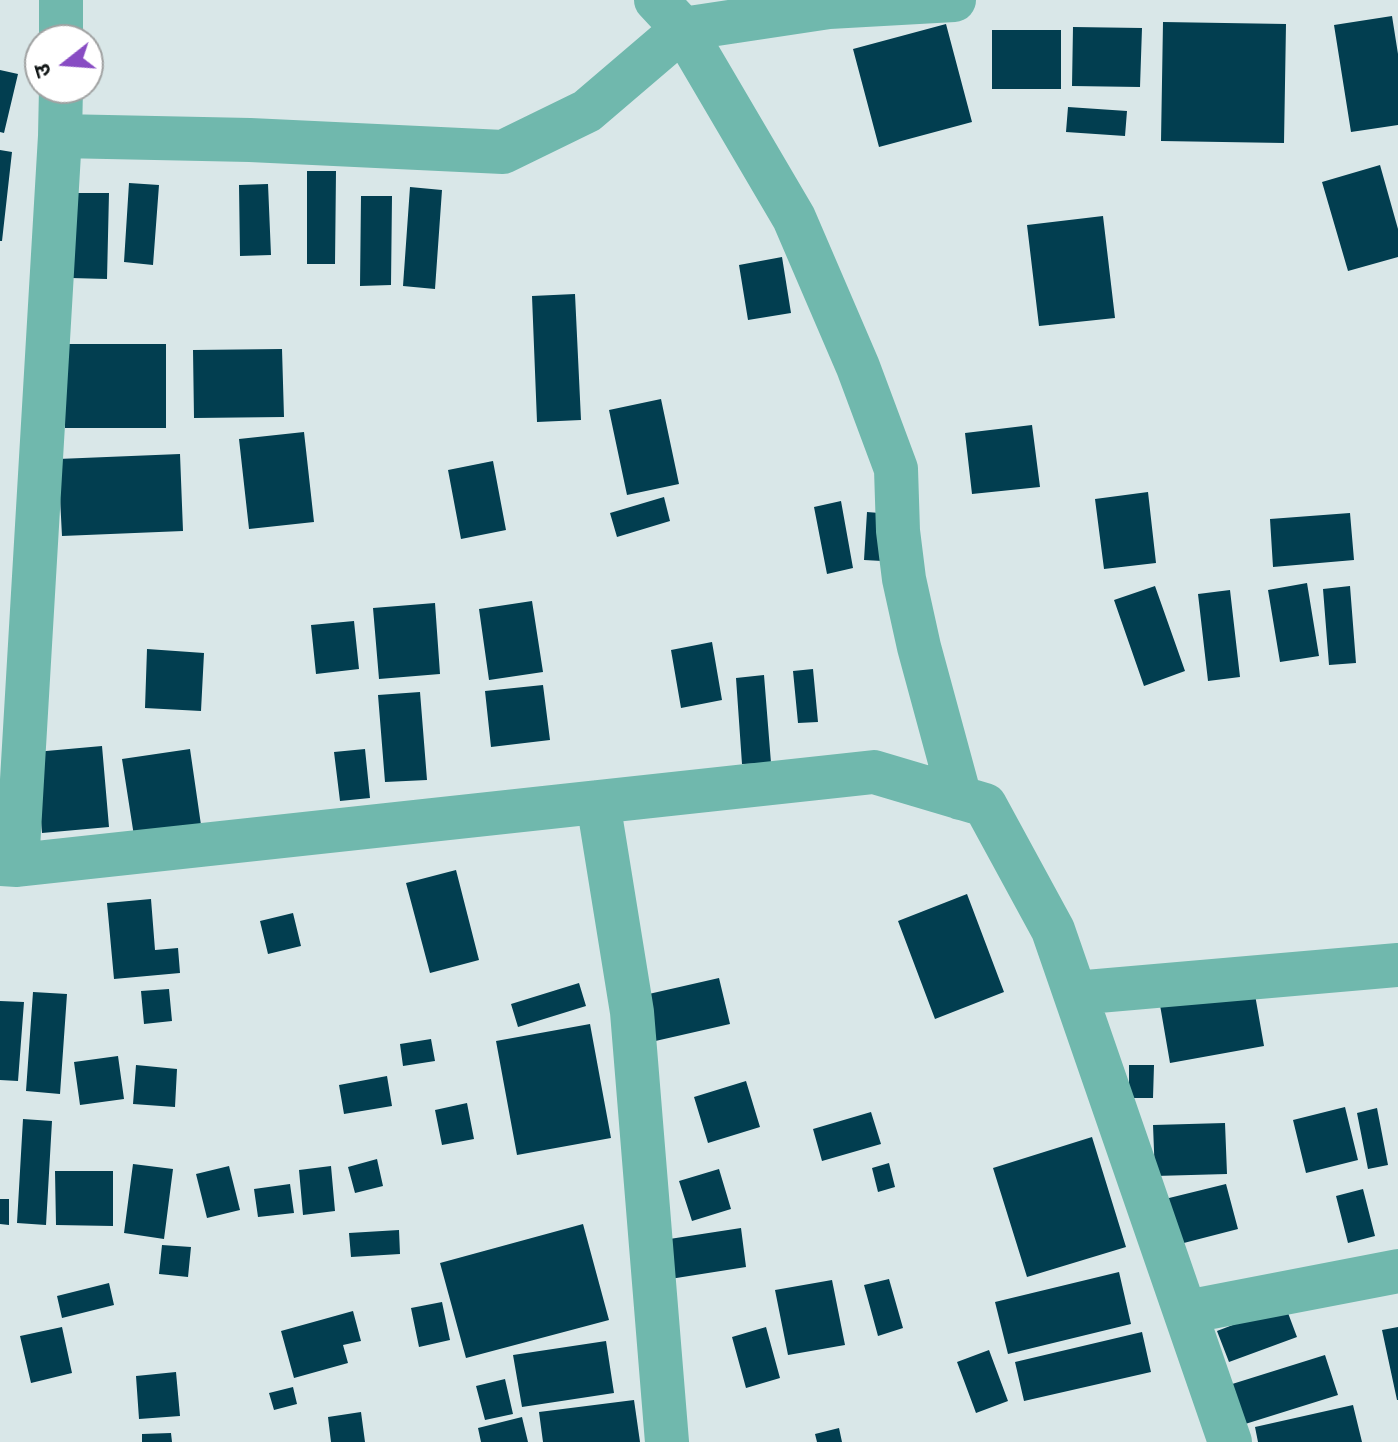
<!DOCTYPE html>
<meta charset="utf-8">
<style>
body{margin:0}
#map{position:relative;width:1398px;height:1442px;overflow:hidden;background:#d9e7e8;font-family:"Alegreya Sans","Noto Sans Devanagari",sans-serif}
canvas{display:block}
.north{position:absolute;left:24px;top:24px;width:80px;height:80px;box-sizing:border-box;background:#fff;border:2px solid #a0a2a2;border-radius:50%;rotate:253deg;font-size:22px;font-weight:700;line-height:32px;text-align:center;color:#121717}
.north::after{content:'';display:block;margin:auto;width:28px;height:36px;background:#884cc3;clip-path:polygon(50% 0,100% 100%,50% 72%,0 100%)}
</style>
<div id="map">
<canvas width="1398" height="1442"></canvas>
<div class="north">उ</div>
</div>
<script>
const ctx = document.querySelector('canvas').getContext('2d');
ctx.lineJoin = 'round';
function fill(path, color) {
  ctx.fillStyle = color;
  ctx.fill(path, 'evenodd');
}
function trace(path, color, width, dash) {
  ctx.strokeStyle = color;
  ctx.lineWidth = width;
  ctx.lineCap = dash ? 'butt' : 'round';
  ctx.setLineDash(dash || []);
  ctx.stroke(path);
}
fill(new Path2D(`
 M1392,16L1398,54V125L1351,132L1334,25Z
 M1163,22L1286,24L1284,143L1161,141Z
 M946,24L972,122L879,147L853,49Z
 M1073,27L1142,28L1140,87L1072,86Z
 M992,30H1061V89H992Z
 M0,70L18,74L4,133L0,132Z
 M1068,107L1127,111L1125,136L1066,132Z
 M0,150L12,152L2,241H0Z
 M1380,165L1398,229V257L1348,271L1322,182Z
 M307,171H336L335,264H307Z
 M129,183L159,185L153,265L124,262Z
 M268,184L271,255L240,256L239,185Z
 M410,187L442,190L435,289L403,286Z
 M73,193H109L107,279L71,278Z
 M361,196H392L391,285L360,286Z
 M1103,216L1115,318L1039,326L1027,225Z
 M782,257L791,313L748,320L739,265Z
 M575,294L581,420L537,422L532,296Z
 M64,344H166V428H65Z
 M282,349L284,417L194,418L193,350Z
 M661,399L679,484L627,495L609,410Z
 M1032,425L1040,487L972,494L965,433Z
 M304,432L314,522L249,529L239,439Z
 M180,454L183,531L62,536L58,459Z
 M493,461L506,530L461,539L448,470Z
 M1148,492L1156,563L1104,569L1095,499Z
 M664,497L670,521L617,537L610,513Z
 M841,501L853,568L827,574L814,507Z
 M867,512L904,515L901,562L864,560Z
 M1350,513L1354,560L1273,567L1270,519Z
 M1307,583L1319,656L1280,662L1268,590Z
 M1155,586L1185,671L1144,686L1114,600Z
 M1350,586L1356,663L1329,665L1323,589Z
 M1230,590L1240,677L1208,681L1198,594Z
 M532,601L543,672L489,680L479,609Z
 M435,603L440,674L379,679L373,608Z
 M354,621L359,669L316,674L311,625Z
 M712,642L722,700L681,708L671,650Z
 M147,649L204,653L201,711L145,708Z
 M813,669L818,722L798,723L793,671Z
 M764,675L771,763L742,764L736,678Z
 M543,685L550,740L491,747L485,691Z
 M420,692L427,780L385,782L378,695Z
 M102,746L109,827L42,833L35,752Z
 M190,749L201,825L134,836L122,759Z
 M365,749L370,798L340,801L334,752Z
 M456,870L479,960L430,973L406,883Z
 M967,894L1004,992L935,1019L898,921Z
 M151,899L155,950L178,948L180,973L114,979L107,903Z
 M293,913L301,946L268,954L260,921Z
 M719,978L730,1024L651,1042L640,996Z
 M579,983L586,1006L518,1027L511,1004Z
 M169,989L172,1021L144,1024L141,991Z
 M1254,989L1264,1046L1170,1063L1160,1005Z
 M33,992L67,994L60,1094L26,1091Z
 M0,1001L24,1002L18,1081L0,1080Z
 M590,1024L611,1138L517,1155L496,1041Z
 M431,1039L435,1061L403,1066L400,1044Z
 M118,1056L124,1099L80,1105L74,1062Z
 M136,1065L177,1069L175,1107L133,1104Z
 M1129,1065H1154L1153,1098H1129Z
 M387,1076L392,1106L344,1114L339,1085Z
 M746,1081L760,1127L708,1143L694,1097Z
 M467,1103L474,1139L442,1145L435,1110Z
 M1345,1107L1358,1160L1306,1173L1293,1120Z
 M1377,1108L1388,1165L1368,1169L1357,1113Z
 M871,1112L881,1144L822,1161L813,1129Z
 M23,1119L52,1121L46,1225L17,1223Z
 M1225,1123L1227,1174L1155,1176L1153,1125Z
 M1092,1137L1126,1247L1027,1277L993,1168Z
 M377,1159L383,1186L355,1193L348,1167Z
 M889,1163L895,1187L878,1192L872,1168Z
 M133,1164L173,1169L164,1239L124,1233Z
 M229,1166L240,1210L207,1218L196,1174Z
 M331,1166L335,1211L303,1215L299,1170Z
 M719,1169L731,1209L692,1221L679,1181Z
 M55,1171H113V1226L56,1225Z
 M290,1184L294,1213L258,1217L254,1189Z
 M1226,1184L1238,1229L1176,1245L1165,1199Z
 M1363,1189L1375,1236L1348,1243L1336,1196Z
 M0,1199H9V1225L0,1224Z
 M583,1224L609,1320L466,1358L440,1263Z
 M741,1228L746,1267L670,1279L663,1240Z
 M399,1230L400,1254L351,1257L349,1233Z
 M162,1245L191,1247L188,1277L159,1274Z
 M1119,1272L1131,1324L1008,1354L995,1302Z
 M889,1279L903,1328L878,1336L864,1285Z
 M832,1280L845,1345L788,1355L775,1290Z
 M109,1283L114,1305L62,1318L57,1296Z
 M442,1302L450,1340L419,1347L411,1308Z
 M1285,1305L1297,1337L1229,1362L1217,1331Z
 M353,1311L361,1341L343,1345L348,1363L294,1378L281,1331Z
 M62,1327L72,1373L31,1383L20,1336Z
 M766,1327L780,1378L746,1388L732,1337Z
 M1398,1327V1400H1397L1382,1330Z
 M1142,1332L1151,1372L1024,1401L1015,1362Z
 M606,1341L614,1393L522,1407L513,1355Z
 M989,1350L1008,1401L976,1413L957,1362Z
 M1325,1355L1338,1395L1242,1425L1229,1385Z
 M176,1372L180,1416L139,1419L136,1376Z
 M505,1379L513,1414L485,1420L476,1386Z
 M293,1387L297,1404L274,1410L269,1393Z
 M634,1400L640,1442H543L539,1412Z
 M1353,1405L1362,1442H1258L1255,1427Z
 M361,1412L365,1442H331L328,1417Z
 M522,1417L528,1442H481L478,1428Z
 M839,1428L842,1442H817L815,1434Z
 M171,1433L172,1442H142V1434Z`), '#023e50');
trace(new Path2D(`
 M656,0L683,29L794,218L858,367L896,469L898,531L904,579L919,647L960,798
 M61,40V0
 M60,136L250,140L503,152L587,111L683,29L829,7L954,0
 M598,802L632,1012L667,1442
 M0,864L17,865L874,772L985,805L1053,930L1230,1442
 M17,865L60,136L61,88
 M1075,993L1398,965
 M1186,1312L1398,1271`), '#70b8ad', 44);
</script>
